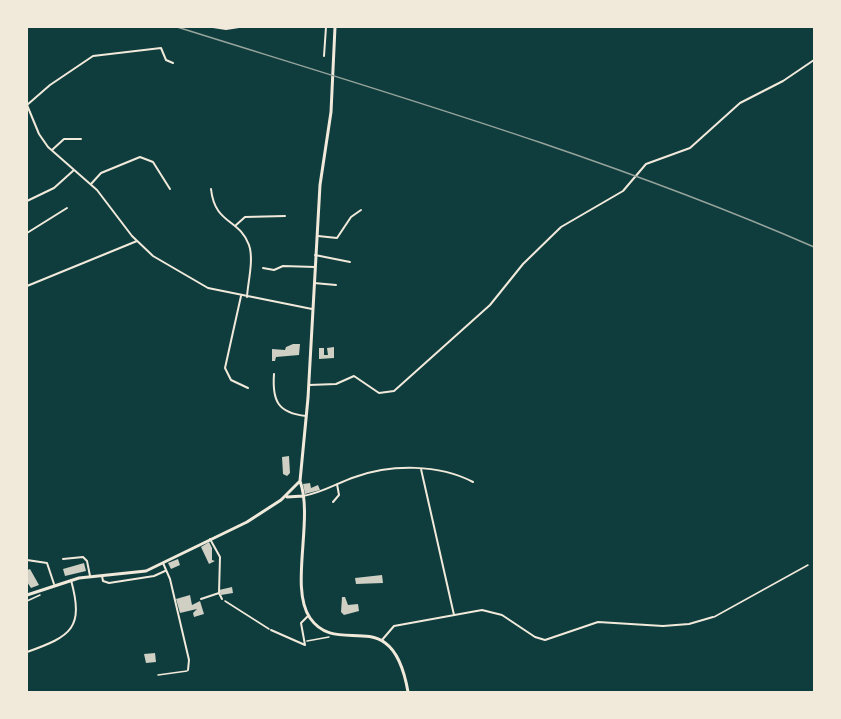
<!DOCTYPE html>
<style>
body{margin:0}
#map{position:relative;width:841px;height:719px;overflow:hidden;background:#0f3d3e;font-family:"Golos Text",sans-serif}
canvas{display:block}
.frame{position:absolute;inset:0;border:28px solid #f1e9da;pointer-events:none}
</style>
<div id="map">
<canvas width="841" height="719"></canvas>
<div class="frame"></div>
</div>
<script>
const ctx = document.querySelector('canvas').getContext('2d');
ctx.lineJoin = 'round';
function fill(path, color) {
  ctx.fillStyle = color;
  ctx.fill(path, 'evenodd');
}
function trace(path, color, width, dash) {
  ctx.strokeStyle = color;
  ctx.lineWidth = width;
  ctx.lineCap = dash ? 'butt' : 'round';
  ctx.setLineDash(dash || []);
  ctx.stroke(path);
}
fill(new Path2D(`
 M293,344H300L299,355L276,357L275,361H272V349L285,350L286,347Z
 M334,347V358L319,359V348H324V355H328L327,348Z
 M289,456L290,473L287,476L283,474L282,457Z
 M310,483L311,488L318,485L320,490L305,494L303,484Z
 M209,542L212,548V560L215,561L209,564L201,547Z
 M178,559L180,565L171,569L168,563Z
 M84,563L86,571L65,576L63,569Z
 M30,569L39,585L31,588L27,582V570Z
 M382,575L383,583L356,584L355,578Z
 M232,587L233,593L221,595L219,590Z
 M190,595L192,605L200,601L204,614L194,617L193,613L197,609L180,613L176,599Z
 M342,597H345L348,605L358,604L359,611L344,615L341,612Z
 M155,653L156,662L146,663L144,654Z`), '#cfcfc3');
trace(new Path2D(`
 M27,601L40,595
 M225,601L269,629
 M307,641L329,637`), '#f1e9da', 1.5);
trace(new Path2D(`
 M714,617L808,565
 M158,675L187,671`), '#f1e9da', 1.5);
trace(new Path2D(`
 M213,27L226,29L239,27
 M324,56L326,27
 M27,105L39,134L48,147L97,190L132,236L153,256L208,288L312,309
 M27,105L50,85L93,56L161,48L166,60L173,63
 M52,150L64,139H81
 M91,184L101,173L140,157L153,162L170,189
 M211,189C215,225 239,218 249,245C254,260 248,281 247,297
 M27,201L54,188L74,170
 M235,226L245,217L285,216
 M27,233L67,208
 M318,236L337,238L351,217L361,210
 M315,255L350,262
 M263,268L274,270L283,266L315,267
 M314,283L336,285
 M27,286L137,241
 M241,296L225,368L231,380L248,388
 M274,374C272,401 278,413 306,416
 M309,385L336,384L354,376L379,393L394,391L490,305L523,264L561,227L623,191L646,164L690,148L740,103L783,81L814,60
 M421,469L454,615
 M303,496C322,493 337,483 355,477C391,464 439,464 473,482
 M333,502L339,495L337,484
 M210,539L220,557L219,593
 M63,559L83,557L87,561L90,576
 M27,560L47,563L54,584
 M163,563L170,579L189,660L188,670
 M102,576L103,581L109,583L154,576L165,571
 M201,599L219,593L222,599
 M271,630L305,645L301,623L308,616
 M382,640L394,626L482,610L502,615L535,637L545,640L598,622L663,626L689,624L713,617
 M27,652C72,636 84,628 71,580`), '#f1e9da', 2);
trace(new Path2D(`
 M300,481C314,519 289,588 310,618C339,660 392,599 408,692
 M287,497L303,496
 M27,595L79,578L146,571L247,522L281,500L300,481L308,398L320,185L331,112L335,27`), '#f1e9da', 3);
trace(new Path2D(`
 M177,27C391,94 607,157 814,247`), '#97a49c', 1.5);
</script>
